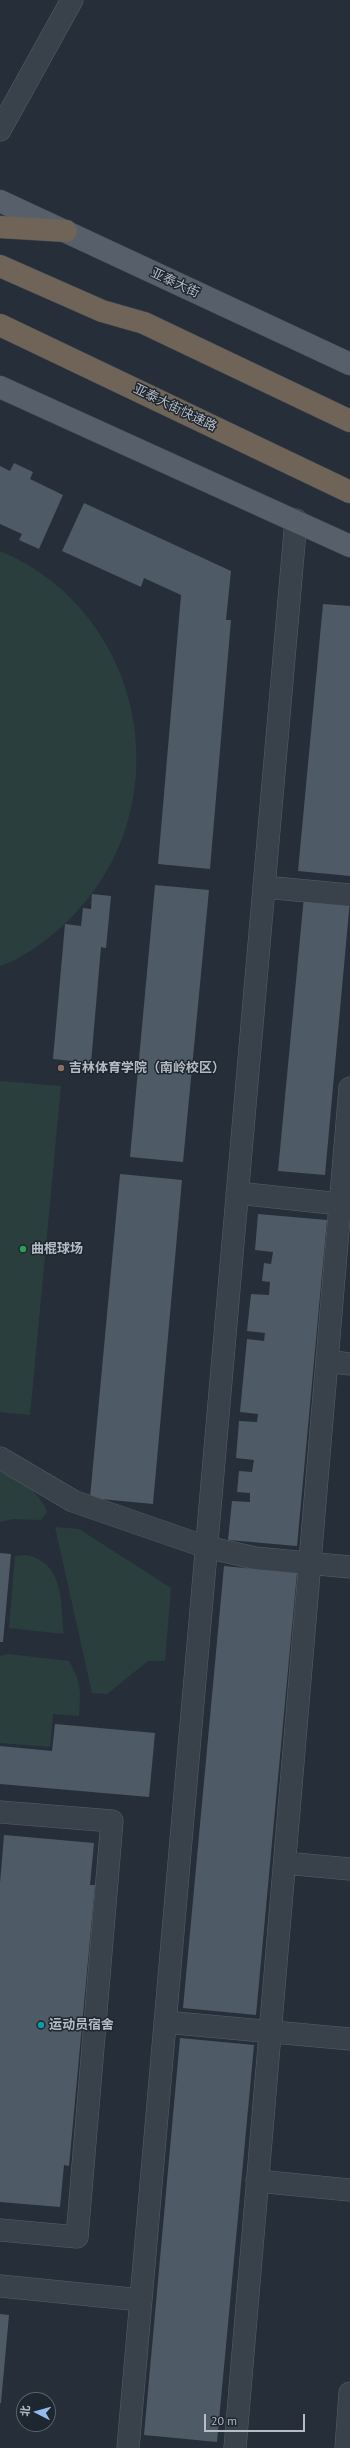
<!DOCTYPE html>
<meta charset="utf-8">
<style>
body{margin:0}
#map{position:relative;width:350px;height:2448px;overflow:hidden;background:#262f39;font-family:"PT Sans","Noto Sans SC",sans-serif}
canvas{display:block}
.north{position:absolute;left:16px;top:2392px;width:40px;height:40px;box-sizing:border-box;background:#1e262f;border:1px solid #5a626b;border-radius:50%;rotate:276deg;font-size:11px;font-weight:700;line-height:16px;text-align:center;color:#b5bcc5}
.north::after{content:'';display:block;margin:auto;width:14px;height:18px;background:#93bbec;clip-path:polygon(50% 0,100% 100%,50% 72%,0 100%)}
.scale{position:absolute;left:204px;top:2414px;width:101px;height:18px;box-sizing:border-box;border:2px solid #b5bcc5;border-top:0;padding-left:5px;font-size:12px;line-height:14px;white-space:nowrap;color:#b5bcc5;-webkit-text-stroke:3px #1e262f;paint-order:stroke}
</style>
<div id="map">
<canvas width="350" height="2448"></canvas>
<div class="north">北</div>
<div class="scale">20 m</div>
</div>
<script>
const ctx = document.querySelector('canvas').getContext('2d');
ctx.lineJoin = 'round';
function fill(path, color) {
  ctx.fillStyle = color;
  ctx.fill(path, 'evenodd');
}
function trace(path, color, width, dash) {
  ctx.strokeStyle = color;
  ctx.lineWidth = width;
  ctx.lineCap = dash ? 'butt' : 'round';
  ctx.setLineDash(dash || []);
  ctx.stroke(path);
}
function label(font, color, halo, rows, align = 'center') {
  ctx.font = font + ' "PT Sans","Noto Sans SC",sans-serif';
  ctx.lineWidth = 3;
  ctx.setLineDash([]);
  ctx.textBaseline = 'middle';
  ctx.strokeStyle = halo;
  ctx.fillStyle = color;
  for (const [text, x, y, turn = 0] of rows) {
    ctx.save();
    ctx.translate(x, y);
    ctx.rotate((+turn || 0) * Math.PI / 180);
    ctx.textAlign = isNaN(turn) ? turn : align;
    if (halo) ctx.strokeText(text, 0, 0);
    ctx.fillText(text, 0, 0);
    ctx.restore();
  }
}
fill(new Path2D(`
 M0,551C146,612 183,805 72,917C52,936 27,957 0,966Z
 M0,1081L61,1086L30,1415L0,1412Z
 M0,1472C20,1481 39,1490 47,1512L41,1520L13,1519L0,1522Z
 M55,1527L79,1529L171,1588L165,1661H148L107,1694L92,1693Z
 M26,1555C65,1563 60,1602 64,1634L9,1628L15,1556Z
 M8,1654L69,1661C81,1682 81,1692 79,1716L53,1714L50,1747L0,1743V1656Z`), '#2b3e3e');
fill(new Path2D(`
 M14,463L33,472L30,479L63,495L39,549L19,540L22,534L0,524V466L10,471Z
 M84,503L231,571L226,620H231L210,869L158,864L181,595L144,578L141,587L62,551Z
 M323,604L350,606V876L298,871Z
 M155,885L209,890L183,1162L130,1157Z
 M92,894L111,896L106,948L101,947L91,1063L53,1059L65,924L81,926L83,908L91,909Z
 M304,896L350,900L325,1175L278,1171Z
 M120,1174L182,1180L153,1504L90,1498Z
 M258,1214L327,1220L297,1546L228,1540L232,1501L250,1502V1493L237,1492L239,1471L252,1472L254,1460L236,1458L239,1421L257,1422L258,1414L240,1412L247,1339L264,1341L265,1333L247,1331L251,1294L269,1295L270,1282L262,1281L264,1263L271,1264L273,1252L255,1250Z
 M0,1553L11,1554L3,1642H0Z
 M224,1566L297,1573L256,2015L183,2008Z
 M55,1724L155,1733L149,1797L0,1784V1746L52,1751Z
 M4,1835L94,1843L90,1885H95L69,2166L64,2165L60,2207L0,2202V1883Z
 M180,2038L254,2045L217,2442L144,2435Z
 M0,2314L9,2315L1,2403H0Z`), '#4e5a65');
const minor = new Path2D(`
 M0,130L72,0
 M264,887L350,895
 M237,1193L350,1205
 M327,1361L350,1364
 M0,1458L73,1501L206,1547L255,1558L350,1567
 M0,1812L112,1821L77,2237L0,2230
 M285,1863L350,1869
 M165,2022L350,2039
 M257,2181L350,2190
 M0,2286L141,2300
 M128,2448L296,520
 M235,2448L350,1088
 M346,2448L350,2393`);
const major = new Path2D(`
 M0,201L350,364
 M0,387L350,546`);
const highway = new Path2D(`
 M0,227L66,231
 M0,266L102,311L144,323L350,421
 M0,325L350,492`);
trace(minor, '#575f68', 23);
trace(major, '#424a53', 23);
trace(highway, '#444c55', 23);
trace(minor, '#39414a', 22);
trace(major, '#57606a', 22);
trace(highway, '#6f6457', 22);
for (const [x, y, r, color] of [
 [61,1068,4,"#8d6e63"],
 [23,1249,4,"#2e9e5b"],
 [41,2025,4,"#0f9aa8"]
]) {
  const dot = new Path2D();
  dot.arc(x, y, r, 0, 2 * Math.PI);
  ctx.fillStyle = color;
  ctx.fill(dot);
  trace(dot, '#1e262f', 1.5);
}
label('13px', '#b5bcc5', '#1e262f', [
 ["亚泰大街",175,283,25],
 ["亚泰大街快速路",175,408,26]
]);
label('bold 13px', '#b5bcc5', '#1e262f', [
 ["吉林体育学院（南岭校区）",69,1068],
 ["曲棍球场",31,1249],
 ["运动员宿舍",49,2025]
], 'left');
</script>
